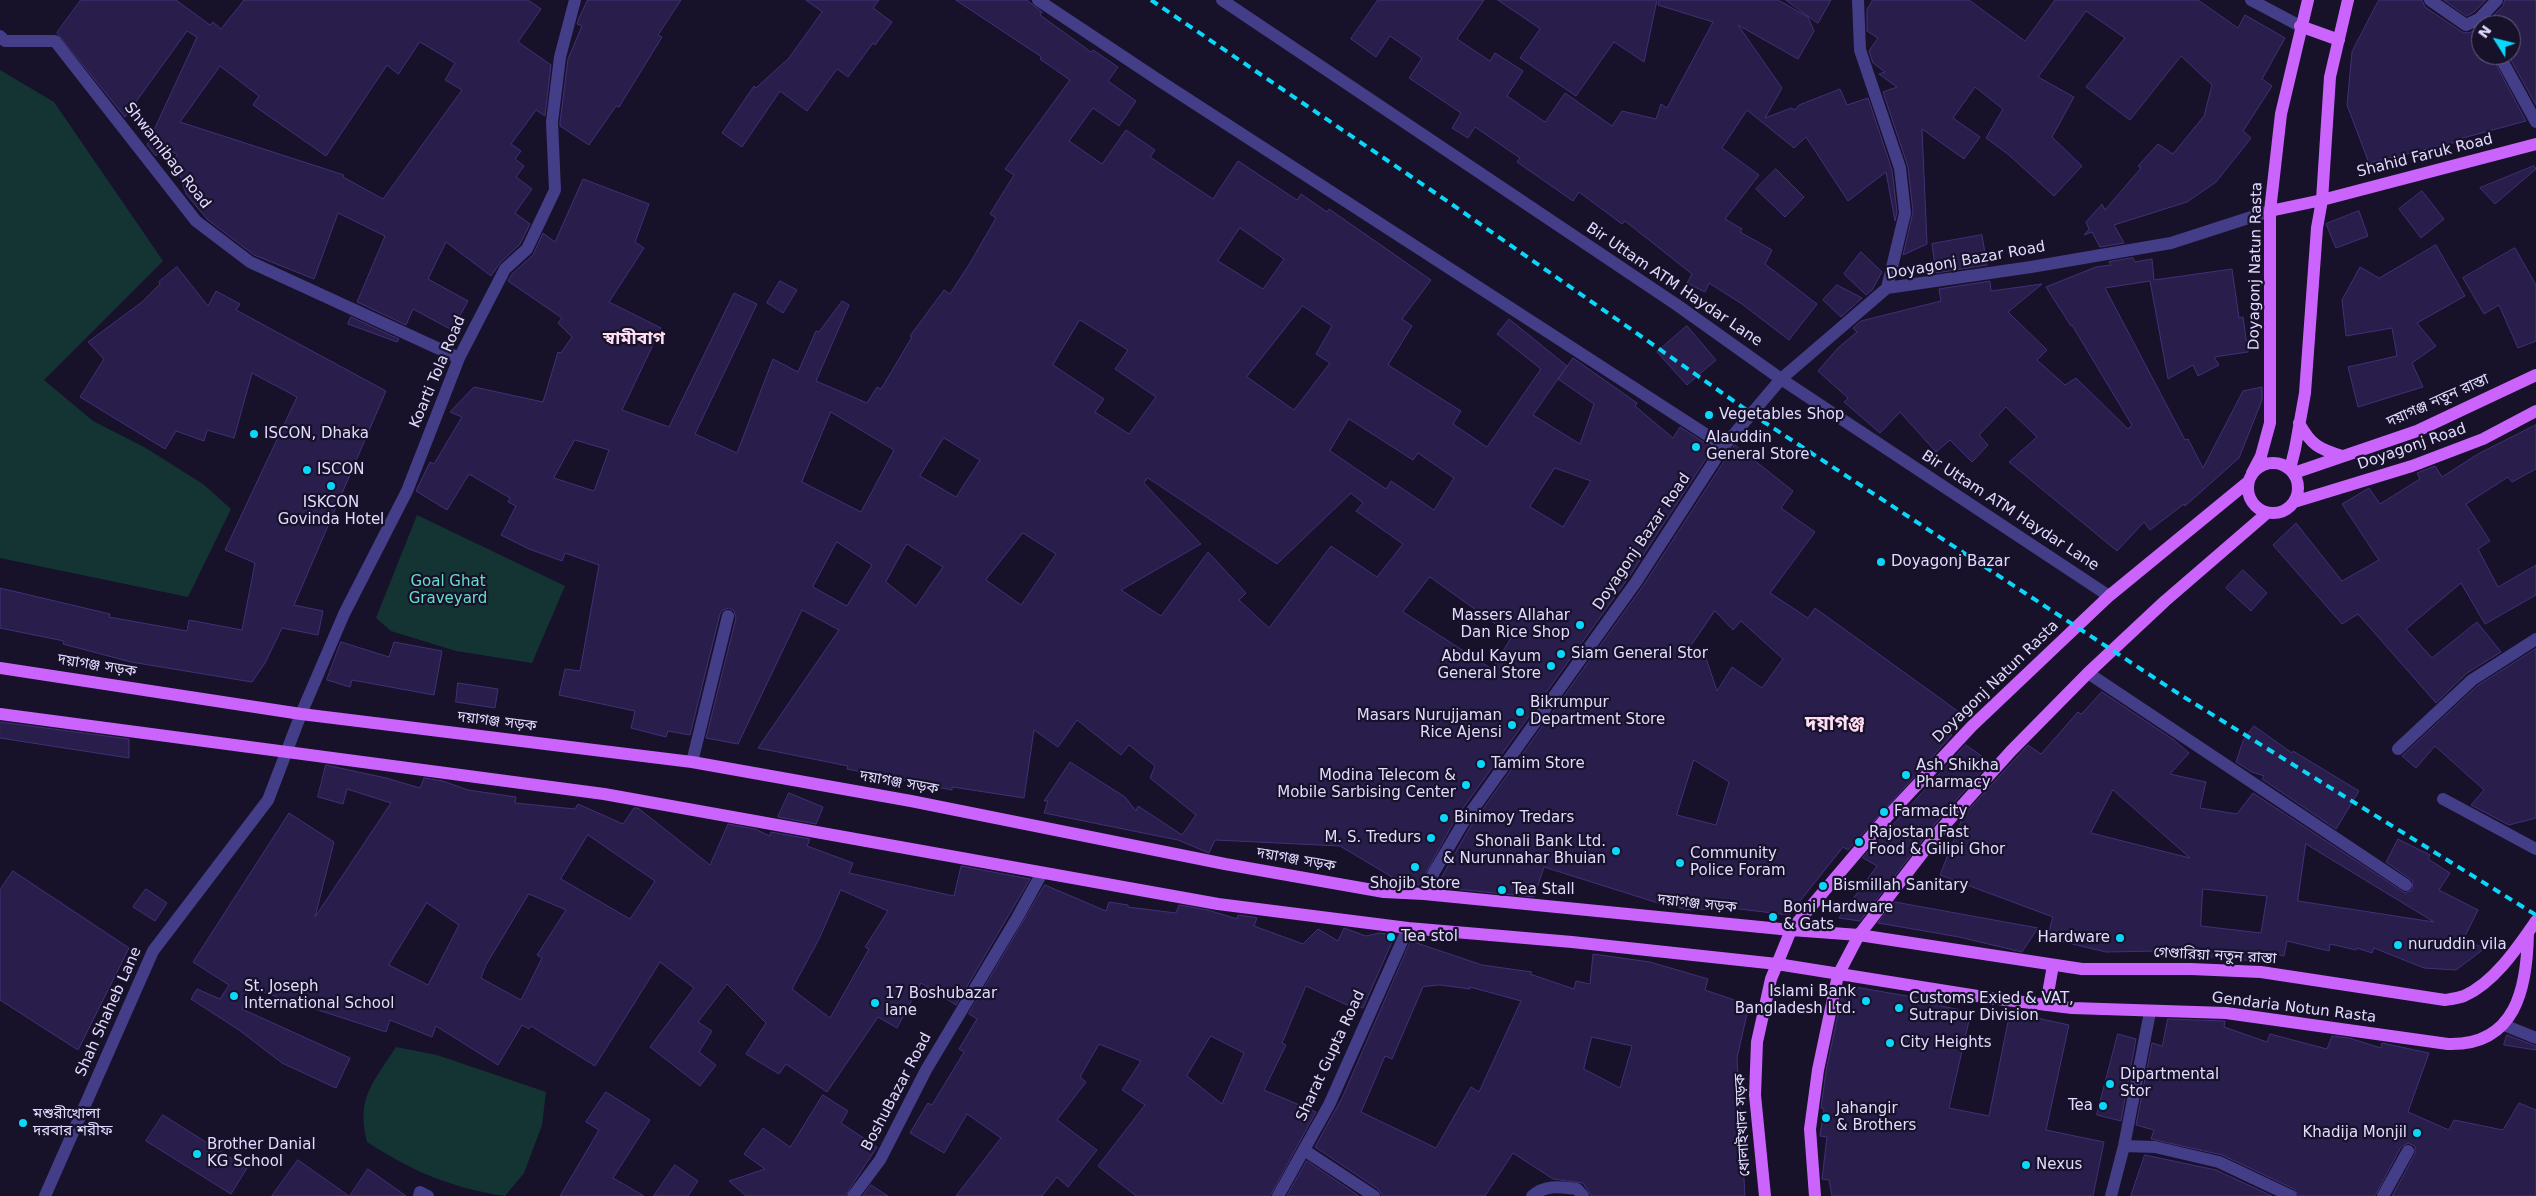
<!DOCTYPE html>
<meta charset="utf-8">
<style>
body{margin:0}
#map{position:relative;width:2536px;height:1196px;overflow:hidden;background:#17112a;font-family:"DejaVu Sans",sans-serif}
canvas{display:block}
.north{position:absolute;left:2471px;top:15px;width:50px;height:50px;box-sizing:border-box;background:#17112a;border:1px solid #68627f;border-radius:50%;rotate:306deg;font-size:14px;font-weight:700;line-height:20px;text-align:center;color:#e1dbfe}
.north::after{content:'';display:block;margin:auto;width:18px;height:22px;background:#0bd7fb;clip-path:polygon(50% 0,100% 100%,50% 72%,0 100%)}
</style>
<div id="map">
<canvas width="2536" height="1196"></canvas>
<div class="north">N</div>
</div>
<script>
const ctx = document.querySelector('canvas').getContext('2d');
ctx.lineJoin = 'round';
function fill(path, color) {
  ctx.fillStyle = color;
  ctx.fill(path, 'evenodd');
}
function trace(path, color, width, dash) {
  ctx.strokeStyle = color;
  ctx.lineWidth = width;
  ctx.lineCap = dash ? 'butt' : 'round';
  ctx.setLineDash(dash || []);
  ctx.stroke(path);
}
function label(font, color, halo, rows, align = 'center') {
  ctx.font = font + ' "DejaVu Sans","Noto Sans Bengali",sans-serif';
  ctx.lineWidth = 4.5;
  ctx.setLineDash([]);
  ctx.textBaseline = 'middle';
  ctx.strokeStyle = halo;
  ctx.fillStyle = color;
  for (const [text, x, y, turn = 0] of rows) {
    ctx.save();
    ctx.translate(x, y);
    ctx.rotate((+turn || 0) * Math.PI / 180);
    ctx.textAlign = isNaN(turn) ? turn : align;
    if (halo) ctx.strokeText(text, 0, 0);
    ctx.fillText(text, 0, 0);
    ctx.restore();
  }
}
fill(new Path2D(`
 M0,70L54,102L163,261L44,380L93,421L144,447L203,484L231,509L188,597L0,558Z
 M417,515L565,586L532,663L456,651L391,631L376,618Z
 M396,1047L437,1055L546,1092L542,1125L524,1173L505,1196C451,1188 412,1171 367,1142C356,1097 373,1083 396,1047Z`), '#143434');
const building = new Path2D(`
 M81,0H176L210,25L213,22L221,29L244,0H528L541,9L518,42L551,65L545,116L536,110L511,144L521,151L515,159L524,166L516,177L532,189L515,213L530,224L520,244L500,263L491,276L446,242L428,279L468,301L452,330L413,309L406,325L357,302L385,236L338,213L314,279L254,255L208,220L186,194L179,171L171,168L177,154L162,147L156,156L147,145L197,37L187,31L125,117L57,33ZM420,42L455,63L445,80L462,90L383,199L343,177L344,175L180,122L220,66L259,96L253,105L326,156L387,65L398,74Z
 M588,0H681L658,35L662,37L619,107L616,106L589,145L560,126V122L568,59L582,26L577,24L579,18Z
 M806,0H879L873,8L892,22L875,45L873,43L848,77L837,69L807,111L780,91L742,147L722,133L754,86L756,88L789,58L822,12Z
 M956,0H1027L1042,12L1040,15L1091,52L1093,50L1118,67L1108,81L1136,101L1119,126L1093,108L1069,141L1102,164L1126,130L1155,150L1150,157L1213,199L1238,161L1297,200L1301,194L1327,212L1329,209L1431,280L1402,319L1412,326L1388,365L1461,411L1453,424L1487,447L1541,369L1497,334L1509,319L1567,366L1533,415L1580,444L1594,404L1558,379L1573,358L1637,403L1635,406L1673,438L1680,427L1713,448L1629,577L1456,818L1419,885L1402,883L1340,846L1215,840L1209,853L1178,840L1044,813L1048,801H1044L1070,762L1125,797L1136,811L1138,806L1182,835L1196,815L1150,778L1155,766L1129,745L1121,755L1077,720L1058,747L1034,730L1024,798L952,787V790L847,769L848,766L758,748L839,630L802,610L738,744L706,738L736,618L734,611L729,608L723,610L720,614L690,735L668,731L666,737L631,728L635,711L559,695L565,669L580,671L599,565L565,553L562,561L529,549L501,535L516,506L508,502L510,498L469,474L447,510L416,491L430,462L434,464L462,417L450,412L474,387L543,402L558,352L561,353L572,337L558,323L562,318L508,281L512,274L533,255L543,233L555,242L583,179L649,204L635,242L644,248L609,302L661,328L622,410L669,427L734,293L757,304L695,434L737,453L773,359L798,372L816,331L819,332L842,301L849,305L816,381L867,403L877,387L881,389L912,337L910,336L944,290L950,294L970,263L996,218L990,214L1014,175L1005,169L1070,80L1040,59L1041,57ZM1240,228L1284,259L1263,289L1218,261ZM1303,306L1332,326L1316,354L1330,363L1294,410L1247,377ZM1080,320L1128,350L1115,369L1156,397L1129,434L1095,412L1104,399L1053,365ZM831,412L894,450L861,512L802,482ZM1349,419L1413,460L1418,453L1454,478L1434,510L1391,481L1386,489L1330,451ZM944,438L980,460L956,497L920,476ZM575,440L609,450L594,491L554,478ZM1555,468L1591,481L1563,527L1530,507ZM1148,478L1277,564L1351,493L1363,503L1356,511L1403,544L1377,577L1331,546L1269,628L1239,600L1246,593L1208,552L1161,616L1121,590L1201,544L1144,483ZM1023,533L1056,554L1021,605L986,580ZM837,542L872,565L847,606L813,587ZM907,544L943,567L916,606L886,582ZM1430,577L1512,636L1492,669L1403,612Z
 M1378,0H1484L1457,39L1490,61L1495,53L1523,71L1507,96L1545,122L1565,93L1612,126L1622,111L1656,119L1661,104L1667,108L1713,22L1658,5L1659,0H1778L1808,17L1814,31L1798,59L1738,25L1782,88L1765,118L1791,108L1795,110L1799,105L1840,89L1847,105L1868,98L1892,170L1897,212L1895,221L1886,172L1848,201L1806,137L1794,148L1747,110L1722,148L1759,175L1725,219L1742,229L1740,232L1772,250L1765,264L1817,304L1789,340L1742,304L1709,283L1705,292L1687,283L1692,274L1625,221L1622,224L1579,192L1573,201L1517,162L1520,158L1475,127L1468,138L1452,128L1461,113L1409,78L1422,58L1390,36L1376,57L1351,39Z
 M1498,0H1657L1644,62L1614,42L1576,96L1520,58L1540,29Z
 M1786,0H1831L1818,23Z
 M1873,0H1969L2025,41L2055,0H2198L2238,28L2245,15L2285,38L2262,79L2272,86L2243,131L2251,138L2216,182L2187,202L2114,225L2124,243L2100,247L2092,232L2084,235L2089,229L2086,222L2102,204L2105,210L2141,168L2138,166L2158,144L2173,154L2204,116L2212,85L2181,56L2130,120L2086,87L2125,38L2086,11L2038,77L2074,97L2052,137L2082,166L2054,196L2009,155L1986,138L2003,109L1975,87L1953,118L1980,137L1964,159L1922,129L1927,244L1903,255L1913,212L1908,167L1883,92L1897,87L1879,74L1885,72L1873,63L1869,51L1878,38L1867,31V10Z
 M2379,0H2422L2425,7L2462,32L2469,33L2481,27V55H2491L2526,121L2459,139L2461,141L2369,163L2347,105L2352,52Z
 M2444,0H2486L2474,12L2467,16Z
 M2505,0H2536V105L2508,55H2511V25H2484L2503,6Z
 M2534,166L2536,169L2495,204L2480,188Z
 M1776,169L1804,197L1785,217L1756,189Z
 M2422,191L2444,219L2421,238L2399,209Z
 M2359,211L2368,236L2336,248L2326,224Z
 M1982,235L1987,265L1936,273L1932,244Z
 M2436,245L2465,296L2417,323L2436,346L2412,363L2423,387L2358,407L2348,367L2397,356L2392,328L2346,336L2342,300L2360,267L2379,278Z
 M2515,248L2536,285V341L2518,348L2499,305L2484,314L2463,278Z
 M1861,252L1882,272L1872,290L1866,295L1844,274Z
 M2133,258L2135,262L2152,259L2154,280L2232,269L2239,318L2243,317L2248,352L2214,357L2219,365L2198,376L2193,365L2168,379L2150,281L2105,288L2185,440L2188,439L2203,468L2243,391L2262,387V400L2239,458L2185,506L2184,504L2150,530L2144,522L2117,551L2009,462L2037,437L2006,407L1979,435L1988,445L1972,462L1950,440L1936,452L1900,412L1880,433L1844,402L1848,398L1818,371L1838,348L1857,332L1853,328L1861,321L1941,301L1939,289L1990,281L1991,291L2042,284L2008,312L2047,350L2037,360L2065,385L2076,378L2128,429L2132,425L2072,325L2071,326L2046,287L2096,267L2111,265L2109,262Z
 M177,267L208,306L216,291L240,304L236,310L386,391L294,605L323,611L318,635L282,628L265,663L252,682L131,662L63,644L64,641L0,628V588L110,614L109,617L187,631L189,620L242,630L255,563L225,550L297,397L252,373L234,438L207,430L204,441L176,431L165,449L80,397L104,359L88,342L142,302L160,284L159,282Z
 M780,281L797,290L783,313L767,303Z
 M1837,285L1862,298L1841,317L1823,300Z
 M351,317L399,339L397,342L348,324Z
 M1687,326L1716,360L1687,385L1657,352Z
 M2536,425V469L2512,482L2508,477L2466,504L2490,541L2478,549L2498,587L2536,565V595L2485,624L2461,583L2406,629L2432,658L2477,622L2501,652L2467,673L2436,703L2358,614L2342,624L2273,545L2296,523L2342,581L2379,560L2342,504L2369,488L2380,504L2420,479L2417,473L2435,466L2442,477L2478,454Z
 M1735,445L1793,491L1781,508L1815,532L1770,593L1808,618L1815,608L1959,712L1946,730L1952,735L1848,850L1843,847L1789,915L1731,908L1689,910L1658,903L1544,867L1534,897L1436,887L1470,827L1643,586ZM1715,611L1733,630L1741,621L1783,659L1762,688L1732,667L1717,691L1706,658L1689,649ZM1694,760L1729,782L1716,825L1677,815Z
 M2243,570L2267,593L2251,611L2226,588Z
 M341,642L389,657L394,642L442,651L434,695L352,680L350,687L327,680Z
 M2536,649V818L2509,825L2471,805L2484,790L2435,746L2416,768L2402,756L2477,686Z
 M458,683L498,689L495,708L456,702Z
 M2102,692L2174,740L2189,753L2170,774L2206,782L2200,808L2237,814L2253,793L2405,893L2412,890L2413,881L2386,862L2398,839L2430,855L2428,859L2450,873L2439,890L2478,910L2463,940L2485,948L2456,970L2424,968L2374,948L2372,953L2357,948L2356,950L2330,944L2329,951L2287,941L2284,956L2258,951L2256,961L2201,956V951L2159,948L2158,951L2106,952L2047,938L2053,917L1940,875L1963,816L2028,745L2041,754L2078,712L2081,714ZM2113,790L2190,858L2091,833ZM2306,844L2434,922L2298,901ZM2203,889L2267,896L2261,933L2201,926Z
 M0,722L129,739V758L0,738Z
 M2254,726L2292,753L2293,751L2359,791L2336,829L2262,779L2264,776L2252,772L2236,762L2243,741Z
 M1966,745L1990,762L1935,824L1860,921L1839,918L1877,866L1863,858Z
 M326,765L386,778L420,788L424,778L443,781L468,790L516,797L515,803L575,809L578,804L623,824L634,808H638L710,865L728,824L755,829L770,836L771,832L810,839L807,846L853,863L849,873L954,896L961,866L1030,879L956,1005L921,983L897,1028L878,1017L827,1092L786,1064L779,1074L746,1054L766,1023L727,984L698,1022L712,1031L699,1052L716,1065L700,1086L650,1047L694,988L660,962L595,1066L531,1026L529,1029L522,1025L498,1065L436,1026L432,1037L390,1020L386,1032L250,988L242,1009L350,1058L336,1088L282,1063L239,1030L191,999L197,989L220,999L229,985L193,962L289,813L334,842L315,917L391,803L347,789L343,804L318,797ZM588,835L655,881L630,919L561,879ZM841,890L888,911L865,947L869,949L830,1018L792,989L819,939ZM529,894L566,910L537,955L542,958L521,1000L481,978L486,965ZM427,903L459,925L428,985L389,965Z
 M789,793L823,807L816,824L778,817Z
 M13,871L129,948L78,1050L0,1000V890Z
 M1045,885L1106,911L1109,902L1128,905V907L1176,913L1179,905L1208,910L1237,919L1238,915L1253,917L1257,918L1254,926L1303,944L1318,929L1338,941L1344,928L1366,936L1379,933L1395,935L1363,1008L1347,1005L1306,986L1282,1043L1286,1045L1264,1090L1316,1112L1270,1196H1136L1098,1166L1145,1105L1122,1090L1141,1061L1099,1044L1080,1077L1086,1082L1057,1120L1097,1150L1068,1187L1057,1177L1042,1196H956L1001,1138L967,1114L944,1153L910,1133L928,1103L932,1105L964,1052L959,1049L977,1019L969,1014ZM1211,1036L1244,1053L1222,1104L1187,1076Z
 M146,889L167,903L155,921L133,907Z
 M1895,902L2038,928L2022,952L1959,937L1878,923Z
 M1411,941L1482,965L1532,972L1530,974L1574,989L1576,981L1590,984L1593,954L1650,962L1708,979L1705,990L1749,1005L1737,1058L1745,1196H1591L1583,1183L1553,1179L1513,1153L1485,1196H1382L1378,1189L1315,1147L1342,1098ZM1440,985L1470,989V987L1521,1001L1479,1092L1471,1087L1436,1148L1361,1112L1385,1056L1392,1059L1423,987ZM1592,1037L1632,1046L1620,1088L1584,1069Z
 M1855,987L1942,1002L1941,1006L1971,1012L1949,1108L1989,1116L2010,1012L2069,1025L2046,1130L2104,1142L2093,1196H1832L1829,1180L1822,1179L1827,1137L1820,1136L1824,1109L1821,1108L1826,1071L1843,990L1854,992Z
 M2168,1019L2225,1021L2224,1027L2267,1042L2270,1034L2327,1049L2332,1036L2349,1038L2381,1048L2382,1043L2429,1053L2408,1112L2449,1130L2454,1120L2503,1130L2519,1103L2536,1110V1196H2392L2415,1154V1146L2408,1143L2401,1147L2375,1196H2299L2294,1189L2222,1155L2151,1139L2154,1130L2136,1125L2152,1043L2162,1046Z
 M2118,1034L2136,1039L2121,1121L2097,1115Z
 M2507,1035L2536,1046V1050L2504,1045Z
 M606,1092L650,1120L613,1178L644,1196H560L599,1130L586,1122Z
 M823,1095L848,1111L841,1123L877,1147L845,1196H746L729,1181L765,1169L744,1154L763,1128L790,1147Z
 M163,1115L247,1168L231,1194L146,1141Z
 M2145,1155L2216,1170L2272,1196H2131Z
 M298,1160L349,1196H272Z
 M1307,1161L1359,1196H1287Z
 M675,1165L698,1181L688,1196H654Z
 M368,1169L406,1196H350Z
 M871,1185L888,1196H863Z`);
fill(building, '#291e4b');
trace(building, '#423077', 1);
trace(new Path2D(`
 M1038,0L1163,83L1724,446
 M1222,0L1677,305L1781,379L2109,596
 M1858,0L1860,50L1900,168L1905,213L1887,288
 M2251,0L2300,26
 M2430,0L2466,25L2479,19L2497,0
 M0,36L5,41H55L196,221L250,262L459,358
 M2499,55L2536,122
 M2088,673L2406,885
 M2398,749L2472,680L2536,639
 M692,762L728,616
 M2443,799L2536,849
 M1424,894L1434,872L1463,823L1636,582L1724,446L1781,379L1887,288L2031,267L2171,243L2270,211
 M2504,1025L2536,1038
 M2124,1146L2155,1147L2219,1162L2291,1196
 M1304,1150L1374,1196
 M45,1196L153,951L268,800L301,714L344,614L407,491L459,358L505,269L527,249L555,190L552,122L560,57L575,0
 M419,1196L420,1192L428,1196
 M853,1196L880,1160L926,1070L1017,918L1042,873
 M1278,1196L1329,1105L1408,928
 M1532,1196C1546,1184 1560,1187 1577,1189L1583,1196
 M2111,1196L2124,1146L2150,1012
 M2383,1196L2408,1151`), '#443d88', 12);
trace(new Path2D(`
 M2300,26L2339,40
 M2270,211L2322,200L2536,144
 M2299,423C2311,445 2319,449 2342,456
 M2248 488a25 25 0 1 1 50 0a25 25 0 1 1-50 0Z
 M2290,469L2295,449L2305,393L2317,228L2322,200L2330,77L2348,0
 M2252,473L2261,456L2270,423V211L2281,114L2308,0
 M2294,473L2417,431L2536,375
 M2294,502L2412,466L2483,439L2536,411
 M0,668L301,714L692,762L911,801L1225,864L1384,892L1424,894L1791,930L1859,935L2082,969H2191L2261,972L2445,1000C2451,999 2458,998 2464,996C2494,983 2518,947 2536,921
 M0,714L604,794L1218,904L1408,928L1572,942L1777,964L1990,998L2072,1008L2226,1013L2448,1044C2516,1046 2527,988 2528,933
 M2046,1005L2053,965
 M1765,1196L1755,1095L1757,1042L1771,979L1791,930L1887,817L1972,726L2109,596L2248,482
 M1815,1196L1810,1129L1818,1070L1838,975L1859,935L1941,829L2011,751L2088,673L2165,601L2267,513`), '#cb64fc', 12);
trace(new Path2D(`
 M1151,0L1450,203L1761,420L2179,694L2536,915`), '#0bd7fb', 4, [8, 6]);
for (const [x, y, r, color] of [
 [1709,415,5,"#0bd7fb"],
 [254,434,5,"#0bd7fb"],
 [1696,447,5,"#0bd7fb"],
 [307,470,5,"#0bd7fb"],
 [331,486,5,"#0bd7fb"],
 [1881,562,5,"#0bd7fb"],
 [1580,625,5,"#0bd7fb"],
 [1561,654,5,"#0bd7fb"],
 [1551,666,5,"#0bd7fb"],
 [1520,712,5,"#0bd7fb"],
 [1512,725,5,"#0bd7fb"],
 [1481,764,5,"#0bd7fb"],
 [1906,775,5,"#0bd7fb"],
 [1466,785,5,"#0bd7fb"],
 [1884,812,5,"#0bd7fb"],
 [1444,818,5,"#0bd7fb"],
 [1431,838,5,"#0bd7fb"],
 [1859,842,5,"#0bd7fb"],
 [1616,851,5,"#0bd7fb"],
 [1680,863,5,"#0bd7fb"],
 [1415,867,5,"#0bd7fb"],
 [1823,886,5,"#0bd7fb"],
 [1502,890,5,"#0bd7fb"],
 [1773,917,5,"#0bd7fb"],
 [1391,937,5,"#0bd7fb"],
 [2120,938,5,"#0bd7fb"],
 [2398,945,5,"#0bd7fb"],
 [234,996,5,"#0bd7fb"],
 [1866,1001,5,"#0bd7fb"],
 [875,1003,5,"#0bd7fb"],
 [1899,1008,5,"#0bd7fb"],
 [1890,1043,5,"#0bd7fb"],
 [2110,1084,5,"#0bd7fb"],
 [2103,1106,5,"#0bd7fb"],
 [1826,1118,5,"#0bd7fb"],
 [23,1123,5,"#0bd7fb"],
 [2417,1133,5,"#0bd7fb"],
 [197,1154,5,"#0bd7fb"],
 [2026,1165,5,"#0bd7fb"]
]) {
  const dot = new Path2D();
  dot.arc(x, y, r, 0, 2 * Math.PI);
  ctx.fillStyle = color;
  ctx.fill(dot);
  trace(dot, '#17112a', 2);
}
label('15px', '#e1dbfe', '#17112a', [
 ["Shwamibag Road",167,156,52],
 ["Shahid Faruk Road",2425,156,-14],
 ["Doyagonj Bazar Road",1966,261,-10],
 ["Doyagonj Natun Rasta",2256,266,-89],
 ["Bir Uttam ATM Haydar Lane",1674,285,34],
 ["Koarti Tola Road",438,372,-67],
 ["দয়াগঞ্জ নতুন রাস্তা",2438,401,-24],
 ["Doyagonj Road",2412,447,-19],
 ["Bir Uttam ATM Haydar Lane",2010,511,33],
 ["Doyagonj Bazar Road",1642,542,-56],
 ["দয়াগঞ্জ সড়ক",97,666,9],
 ["Doyagonj Natun Rasta",1996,682,-44],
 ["দয়াগঞ্জ সড়ক",497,722,7],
 ["দয়াগঞ্জ সড়ক",899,783,10],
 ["দয়াগঞ্জ সড়ক",1296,860,10],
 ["দয়াগঞ্জ সড়ক",1697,904,6],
 ["গেণ্ডারিয়া নতুন রাস্তা",2215,956,3],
 ["Gendaria Notun Rasta",2294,1008,7],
 ["Shah Shaheb Lane",109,1012,-66],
 ["Sharat Gupta Road",1331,1056,-65],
 ["BoshuBazar Road",897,1092,-62],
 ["ধোলাইখাল সড়ক",1743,1125,-93]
]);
label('15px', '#e1dbfe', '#17112a', [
 ["Vegetables Shop",1719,415],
 ["ISCON, Dhaka",264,434],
 ["Alauddin",1706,438],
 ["General Store",1706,455],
 ["ISCON",317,470],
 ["ISKCON",331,503,"center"],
 ["Govinda Hotel",331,520,"center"],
 ["Doyagonj Bazar",1891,562],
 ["Massers Allahar",1570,616,"right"],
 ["Dan Rice Shop",1570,633,"right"],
 ["Siam General Stor",1571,654],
 ["Abdul Kayum",1541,657,"right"],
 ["General Store",1541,674,"right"],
 ["Bikrumpur",1530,703],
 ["Department Store",1530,720],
 ["Masars Nurujjaman",1502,716,"right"],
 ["Rice Ajensi",1502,733,"right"],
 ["Tamim Store",1491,764],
 ["Ash Shikha",1916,766],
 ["Pharmacy",1916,783],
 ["Modina Telecom &",1456,776,"right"],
 ["Mobile Sarbising Center",1456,793,"right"],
 ["Farmacity",1894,812],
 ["Binimoy Tredars",1454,818],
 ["Rajostan Fast",1869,833],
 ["Food & Gilipi Ghor",1869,850],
 ["M. S. Tredurs",1421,838,"right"],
 ["Shonali Bank Ltd.",1606,842,"right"],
 ["& Nurunnahar Bhuian",1606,859,"right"],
 ["Community",1690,854],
 ["Police Foram",1690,871],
 ["Shojib Store",1415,884,"center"],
 ["Bismillah Sanitary",1833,886],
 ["Tea Stall",1512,890],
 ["Boni Hardware",1783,908],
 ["& Gats",1783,925],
 ["Tea stol",1401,937],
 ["Hardware",2110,938,"right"],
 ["nuruddin vila",2408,945],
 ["St. Joseph",244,987],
 ["International School",244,1004],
 ["Islami Bank",1856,992,"right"],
 ["Bangladesh Ltd.",1856,1009,"right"],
 ["17 Boshubazar",885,994],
 ["lane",885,1011],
 ["Customs Exied & VAT,",1909,999],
 ["Sutrapur Division",1909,1016],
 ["City Heights",1900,1043],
 ["Dipartmental",2120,1075],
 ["Stor",2120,1092],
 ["Tea",2093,1106,"right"],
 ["Jahangir",1836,1109],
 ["& Brothers",1836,1126],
 ["মশুরীখোলা",33,1114],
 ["দরবার শরীফ",33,1131],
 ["Khadija Monjil",2407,1133,"right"],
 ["Brother Danial",207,1145],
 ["KG School",207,1162],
 ["Nexus",2036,1165]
], 'left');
label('15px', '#67dfc7', '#17112a', [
 ["Goal Ghat",448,582],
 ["Graveyard",448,599]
]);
label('bold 18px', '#feddf1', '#17112a', [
 ["স্বামীবাগ",634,339]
]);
label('bold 20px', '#feddf1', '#17112a', [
 ["দয়াগঞ্জ",1835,725]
]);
</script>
